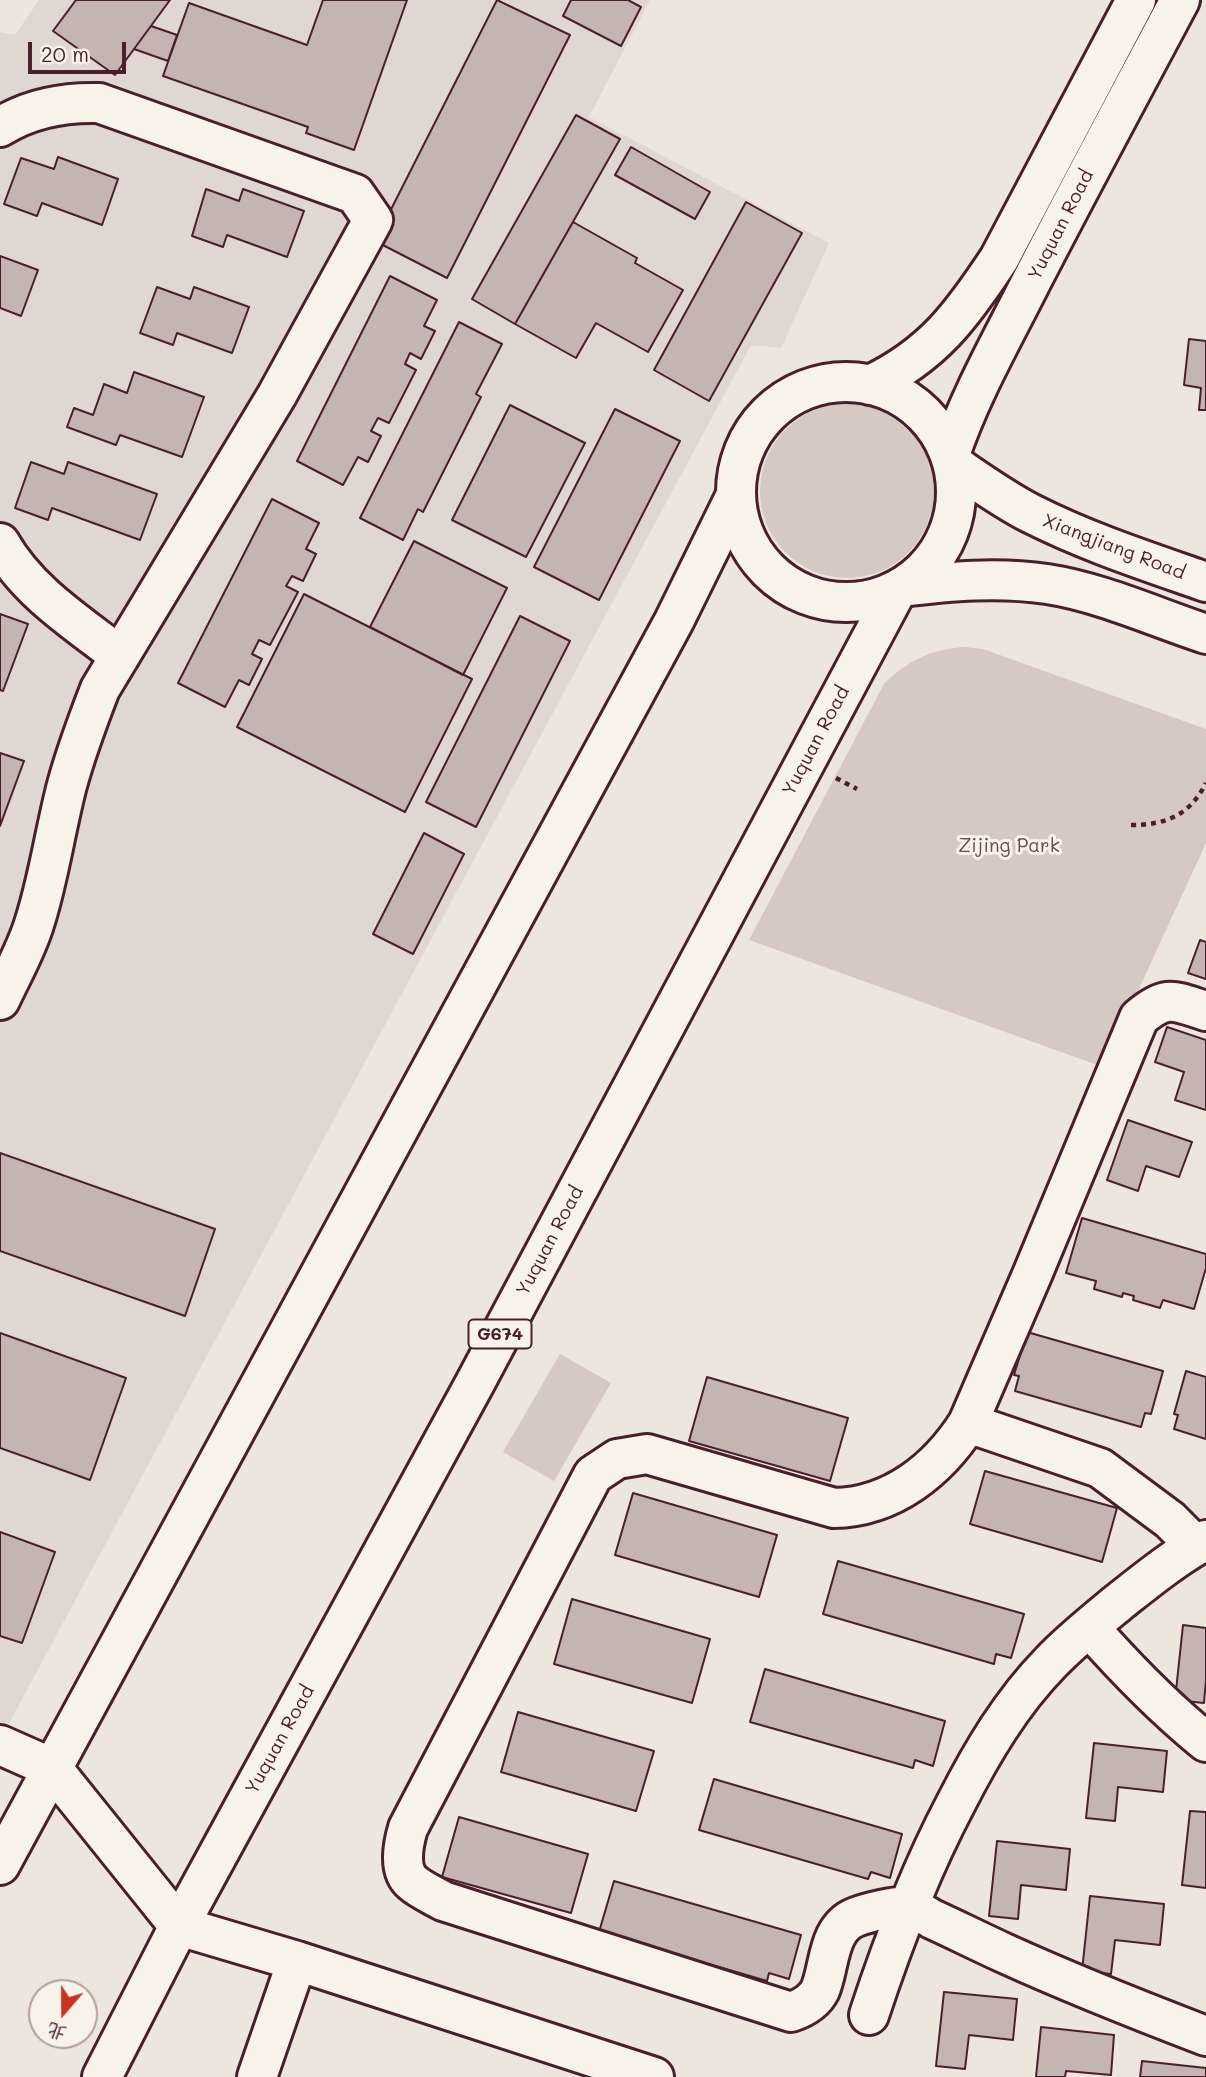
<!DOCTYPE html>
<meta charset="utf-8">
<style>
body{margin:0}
#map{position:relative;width:1206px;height:2077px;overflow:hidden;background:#ece6dd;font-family:Mali,"LXGW WenKai TC",sans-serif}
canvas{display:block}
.north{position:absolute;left:28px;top:1979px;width:70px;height:70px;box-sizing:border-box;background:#f7f3e8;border:2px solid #b29e9c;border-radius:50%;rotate:200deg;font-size:19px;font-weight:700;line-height:28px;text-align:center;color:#4a1f2b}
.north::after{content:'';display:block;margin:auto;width:24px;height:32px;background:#c8321e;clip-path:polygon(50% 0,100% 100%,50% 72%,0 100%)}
.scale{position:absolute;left:28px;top:42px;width:98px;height:32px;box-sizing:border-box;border:4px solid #4a1f2b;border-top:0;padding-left:9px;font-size:21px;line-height:24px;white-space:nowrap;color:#4a1f2b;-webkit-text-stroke:5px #f7f3e8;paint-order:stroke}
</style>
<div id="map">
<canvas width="1206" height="2077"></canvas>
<div class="north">北</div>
<div class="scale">20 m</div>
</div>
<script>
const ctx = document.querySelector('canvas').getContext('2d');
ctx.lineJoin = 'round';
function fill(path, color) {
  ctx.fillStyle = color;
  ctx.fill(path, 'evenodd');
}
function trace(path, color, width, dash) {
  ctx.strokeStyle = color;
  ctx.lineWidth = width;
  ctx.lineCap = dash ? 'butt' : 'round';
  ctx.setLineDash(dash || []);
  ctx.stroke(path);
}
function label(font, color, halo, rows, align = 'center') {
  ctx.font = font + ' Mali,sans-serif';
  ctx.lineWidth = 6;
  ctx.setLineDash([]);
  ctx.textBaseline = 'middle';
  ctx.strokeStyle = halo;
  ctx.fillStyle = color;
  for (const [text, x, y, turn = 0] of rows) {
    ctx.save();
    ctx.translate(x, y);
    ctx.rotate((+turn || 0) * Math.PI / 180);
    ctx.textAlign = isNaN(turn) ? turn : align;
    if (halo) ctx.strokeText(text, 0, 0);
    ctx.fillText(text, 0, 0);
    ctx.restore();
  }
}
fill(new Path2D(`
 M39,0H650L589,117L829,243L781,348L751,345L0,1740V32L15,35Z`), '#e0d7d0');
fill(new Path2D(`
 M760 491a87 87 0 1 1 174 0a87 87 0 1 1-174 0Z
 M965,647L983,649L1206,729V843L1103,1067L749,940L884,684C907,661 931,649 965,647Z
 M560,1354L611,1383L554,1481L503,1452Z`), '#d5c9c2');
const building = new Path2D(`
 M76,0H170L115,75L53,31Z
 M323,0H407L354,150L306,133L308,127L163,76L189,3L307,45Z
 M497,0L570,35L447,278L375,241Z
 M571,0H628L641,7L621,46L563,16Z
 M151,26L177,35L168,61L134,49Z
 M576,115L620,139L515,324L472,299Z
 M631,147L710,192L695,219L615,175Z
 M58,157L118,179L102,225L42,203L37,216L4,204L21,158L54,169Z
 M206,189L239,201L243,189L304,211L287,257L227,235L223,247L192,236Z
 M746,202L802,233L709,401L654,370Z
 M573,222L637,258L635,263L683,290L648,352L596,323L576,358L515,324Z
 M0,256L38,270L21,316L0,308Z
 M390,276L437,300L424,326L435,331L421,359L410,353L405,364L416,370L389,423L378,418L371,431L381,436L368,462L358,457L343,485L297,461Z
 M157,287L190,299L194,287L249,307L232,353L177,333L173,345L140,333Z
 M459,322L502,344L476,394L481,397L423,512L418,509L403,540L360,518Z
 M1189,339L1206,341V410H1199L1201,388L1184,385Z
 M134,372L204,397L182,457L120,435L116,445L67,427L74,408L93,415L104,384L127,393Z
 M510,405L585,443L526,557L452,520Z
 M615,409L680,441L599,600L534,567Z
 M31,462L64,474L68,462L157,494L140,540L52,508L48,520L15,508Z
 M272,499L319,523L306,549L316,554L303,581L292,576L286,586L298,592L270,645L259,640L252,654L262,659L249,685L239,680L225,707L178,683Z
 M414,541L507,588L463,675L370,627Z
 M304,594L472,679L405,812L237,727Z
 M0,614L28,624L3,691L0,690Z
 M520,616L570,641L476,827L426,802Z
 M0,753L24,761L0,826Z
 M424,833L464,854L413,954L373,934Z
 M1200,940L1206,942V979L1188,973Z
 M1167,1027L1206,1040V1110L1175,1100L1184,1072L1155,1062Z
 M1128,1120L1192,1142L1179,1177L1146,1166L1138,1191L1107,1180Z
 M0,1153L215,1229L185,1316L0,1251Z
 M1082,1218L1206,1254V1268L1194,1309L1163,1300L1160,1308L1133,1300L1134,1296L1123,1293L1122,1297L1094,1289L1096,1281L1066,1273Z
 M1027,1332L1163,1371L1151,1414L1145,1413L1141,1427L1015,1391L1019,1376L1014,1375Z
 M0,1333L126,1378L90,1480L0,1448Z
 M1186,1371L1206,1377V1439L1174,1429L1178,1415L1174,1414Z
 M707,1377L848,1418L830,1481L689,1441Z
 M985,1471L1117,1508L1102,1562L970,1524Z
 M633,1493L777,1535L759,1597L615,1555Z
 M0,1532L55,1552L22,1643L0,1636Z
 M838,1561L1024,1614L1011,1658L996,1654L994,1664L823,1614Z
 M572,1599L710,1639L692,1703L554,1664Z
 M1183,1625L1206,1628V1680L1204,1703L1175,1700Z
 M765,1669L945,1721L933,1766L915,1760L913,1768L750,1722Z
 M518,1712L654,1751L636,1811L501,1772Z
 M1094,1743L1167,1751L1163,1792L1118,1787L1115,1821L1086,1818Z
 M714,1779L902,1834L890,1878L871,1872L868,1879L699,1830Z
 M1190,1811L1206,1812V1888L1182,1885Z
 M459,1817L588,1854L571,1913L442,1877Z
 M997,1841L1070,1849L1066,1890L1021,1885L1018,1919L989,1916Z
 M614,1881L801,1935L789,1979L769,1973L767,1981L599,1932Z
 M1090,1896L1164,1904L1160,1945L1115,1940L1111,1974L1082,1971Z
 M944,1992L1017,1999L1013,2040L969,2035L965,2069L936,2066Z
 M1041,2027L1114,2035L1111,2075L1066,2071L1065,2077H1036Z
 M1142,2061L1206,2068V2077H1140Z`);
fill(building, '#c4b5b0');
trace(building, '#4a1f2b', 2);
const minor = new Path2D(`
 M0,127C30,108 63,102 99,103L355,194L373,220L277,395L100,689C88,720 76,752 67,785C55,831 49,877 35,921C27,949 12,974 0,1000
 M0,543C28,592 76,622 120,656
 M1206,1011C1174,1001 1167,994 1139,1018L1032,1275L968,1423C938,1470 892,1507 834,1508L647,1454L617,1459L593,1475L408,1828C403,1845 398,1871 413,1883C421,1890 433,1895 443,1901L791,2012C803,2008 814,2002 820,1990C830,1967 827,1928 856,1917C866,1913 897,1905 908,1907C916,1909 925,1915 932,1919C956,1930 980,1942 1004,1953C1070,1983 1138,2010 1206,2036
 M968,1423L1100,1468L1170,1520L1196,1546
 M1089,1627C1125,1668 1163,1707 1206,1742
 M0,1745L52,1768
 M179,1926L297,1961L654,2077
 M869,2015C893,1942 920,1871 956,1803C982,1752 1011,1703 1051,1662C1072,1640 1096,1621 1119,1602C1147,1580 1175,1557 1206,1540
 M257,2077L297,1961`);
const major = new Path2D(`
 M736 492a110 110 0 1 1 220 0a110 110 0 1 1-220 0Z
 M870,385C933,355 962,315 999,259L1136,0
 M950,455C970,395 1003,338 1031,282C1080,187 1130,94 1180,0
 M953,464C978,481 1003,499 1030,513C1087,542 1146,561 1206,582
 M902,587C951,581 998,577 1047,584C1100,592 1155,617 1206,634`);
const highway = new Path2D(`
 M52,1768L179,1926
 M0,1865L674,621L736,495
 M102,2077L179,1926L475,1383L897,590`);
trace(minor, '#4a1f2b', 44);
trace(major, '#4a1f2b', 44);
trace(highway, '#4a1f2b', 44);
trace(new Path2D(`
 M836,778L857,789
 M1131,825C1166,825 1190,815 1206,783`), '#4a1f2b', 4.5, [5, 5]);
trace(minor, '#f7f3e8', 38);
trace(major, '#f7f3e8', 38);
trace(highway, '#f7f3e8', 38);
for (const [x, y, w] of [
 [500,1334,63]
]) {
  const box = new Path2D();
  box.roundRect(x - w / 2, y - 14.5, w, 29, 5);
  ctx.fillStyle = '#f7f3e8';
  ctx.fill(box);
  trace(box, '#4a1f2b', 2);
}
label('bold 18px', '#4a1f2b', null, [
 ["G674",500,1334]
]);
label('19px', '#4a1f2b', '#f7f3e8', [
 ["Yuquan Road",1061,225,-63],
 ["Xiangjiang Road",1114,547,21],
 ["Yuquan Road",816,741,-62],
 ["Yuquan Road",550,1241,-62],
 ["Yuquan Road",280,1740,-61]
]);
label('19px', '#6d4a51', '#f7f3e8', [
 ["Zijing Park",1009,846]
]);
</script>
